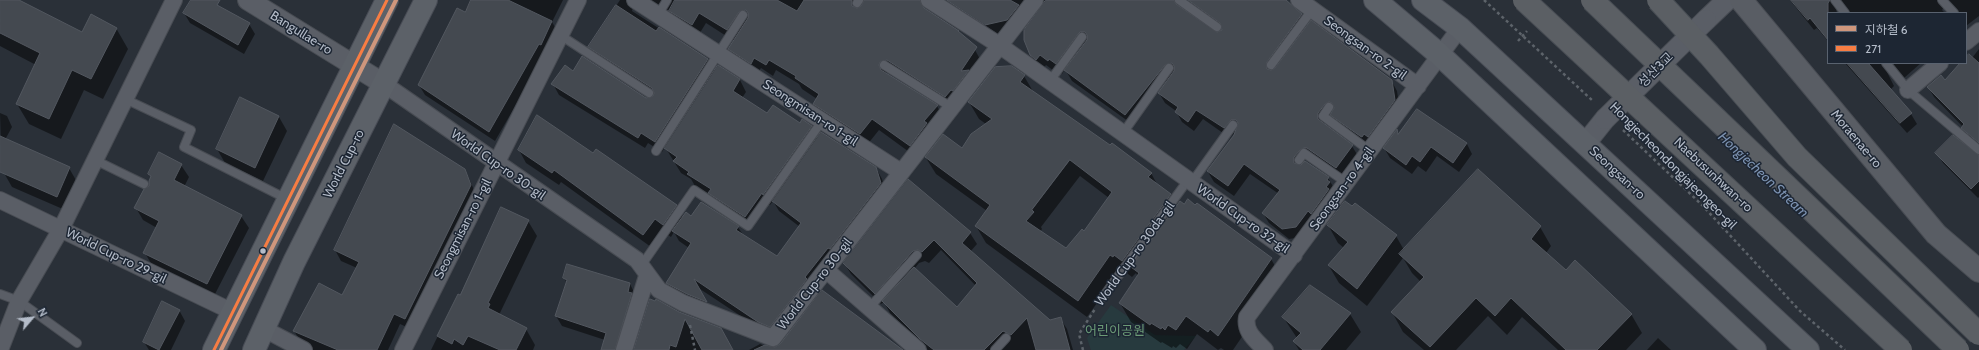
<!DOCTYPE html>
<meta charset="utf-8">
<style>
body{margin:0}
#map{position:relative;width:1979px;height:350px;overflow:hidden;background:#2a3038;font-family:Cabin,"Noto Sans KR",sans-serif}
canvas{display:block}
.legend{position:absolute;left:1827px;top:12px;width:140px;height:52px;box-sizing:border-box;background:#1d2633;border:1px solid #59626f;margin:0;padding:5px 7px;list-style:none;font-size:12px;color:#b4bcc9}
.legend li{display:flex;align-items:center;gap:8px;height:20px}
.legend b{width:20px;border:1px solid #59626f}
.north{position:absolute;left:12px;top:298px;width:40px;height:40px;-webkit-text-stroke:3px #1d2633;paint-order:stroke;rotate:62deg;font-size:11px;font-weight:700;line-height:16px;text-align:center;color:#b4bcc9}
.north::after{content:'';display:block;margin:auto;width:14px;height:18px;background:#b4bcc9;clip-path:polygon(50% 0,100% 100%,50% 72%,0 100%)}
</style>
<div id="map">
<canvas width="1979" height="350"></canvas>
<ul class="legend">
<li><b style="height:5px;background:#cf967c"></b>지하철 6</li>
<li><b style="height:5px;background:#f77d43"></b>271</li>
</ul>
<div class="north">N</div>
</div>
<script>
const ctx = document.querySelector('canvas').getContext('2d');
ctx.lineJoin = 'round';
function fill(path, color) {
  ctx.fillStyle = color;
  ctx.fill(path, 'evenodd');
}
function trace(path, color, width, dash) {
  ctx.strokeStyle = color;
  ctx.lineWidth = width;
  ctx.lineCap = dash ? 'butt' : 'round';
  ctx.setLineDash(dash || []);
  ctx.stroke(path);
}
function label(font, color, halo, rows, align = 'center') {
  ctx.font = font + ' Cabin,"Noto Sans KR",sans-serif';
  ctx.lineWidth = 3;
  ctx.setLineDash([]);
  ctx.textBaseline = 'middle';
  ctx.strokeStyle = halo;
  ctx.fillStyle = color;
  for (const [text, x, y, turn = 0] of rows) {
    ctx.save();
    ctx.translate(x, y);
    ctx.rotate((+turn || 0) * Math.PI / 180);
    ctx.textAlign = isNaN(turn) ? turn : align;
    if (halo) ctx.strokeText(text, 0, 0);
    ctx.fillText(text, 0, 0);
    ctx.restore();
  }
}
fill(new Path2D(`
 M1111,305L1155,335L1196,336L1184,350H1091L1087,338Z`), '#273a3e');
fill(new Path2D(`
 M1517,0H1606L1785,168L1791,162L1979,339V350H1884Z`), '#2a3038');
fill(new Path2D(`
 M2,0H17L82,33L116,28L128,49L103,99L84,90L61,139L29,124L17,104L36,65L0,46V4Z
 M192,0H207L249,24L255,34L244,54L190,23L184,13Z
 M472,0H563L552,22L558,32L495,141L425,95L419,85Z
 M620,0H898L975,50L981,61L952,107L887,71L886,74L937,106L943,117L916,157L879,130L867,145L820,115L814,104L817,99L802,89L799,84L776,70L773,76L761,68L757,74L736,60L729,49L734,41L706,23L698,36L675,21L668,9L665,14L633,6L632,11L708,60L715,71L718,66L740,80L746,92L742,98L767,114L811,126L818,138L876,168L882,179L886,194L776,336L765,332L697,287L711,311L673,293L667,283L689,248L679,241L674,232L671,237L662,231L651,247L561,182L559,185L526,163L519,150L593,155L676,206L683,218L691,217L738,227L743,235L777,257L800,227L779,211L773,201L770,205L768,204L752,228L716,204L711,196L695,186L691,179L681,173L665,147L662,152L648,143L645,148L559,95L553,84L573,72L646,99L655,96L596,58L589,47Z
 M948,0H1285L1301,15L1308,26L1391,80L1397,91L1400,111L1368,147L1338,125L1331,113L1324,124L1352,146L1358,156L1342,178L1310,158L1305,160L1304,161L1328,178L1334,188L1302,237L1289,239L1269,223L1263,213L1279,194L1250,174L1234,196L1214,182L1208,172L1235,136L1236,131L1230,138L1203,119L1194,131L1182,122L1176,111L1165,103L1159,93L1167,82L1166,81L1132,124L1072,81L1065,69L1062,74L1055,69L1054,71L1046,65L1042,70L1037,65L1030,55L1044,2L1037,1L1013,30L998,34ZM1186,4L1223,30L1222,31L1214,33L1179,8Z
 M1790,0H1979V16L1966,26V13H1959L1953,7L1945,6L1942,10L1945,13H1850L1845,6L1840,5L1836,9L1837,13H1828V41L1817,28L1814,30Z
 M1979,49V147L1968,138L1963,127L1934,97L1928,87L1945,81L1961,63H1966V58H1972Z
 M1845,63H1921L1904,78L1895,69L1891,68L1887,72L1894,86L1890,90L1911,114L1917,124L1907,133Z
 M1024,76L1034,93L1151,173L1158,186L1170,195L1177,206L1271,259L1282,278L1233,350H1224L1221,348L1218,350L1197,334L1187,349L1180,344L1176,348L1173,346L1172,348L1162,342L1161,343L1131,322L1120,303L1138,277L1136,273L1132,277L1124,271H1120L1087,317L986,243L976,226L987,211L936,174L926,158L962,149L986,124L979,119L969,102ZM1080,176L1109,198L1084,232L1066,249L1040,232L1042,229L1041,227Z
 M240,99L279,117L287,131L263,181L225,163L217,149Z
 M0,113L7,116L12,127L1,147Z
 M1397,131L1399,134L1467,144L1472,154L1459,172L1437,156L1426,172L1418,166L1412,174L1390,158L1384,148Z
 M1937,153L1979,156V197L1978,198L1943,163Z
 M181,165L189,177L184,187L241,216L249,228L214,296L152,265L145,253L157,228L143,220L136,208L150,187L152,178L149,174Z
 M69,168L77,182L65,210L12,187L4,173Z
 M465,169L477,197L411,329L400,324L388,350H311L301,342L294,331L314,293L342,296L357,268L341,261L335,250Z
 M909,180L970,233L977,244L970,252L1050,321L1060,318L1067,329L1073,350H928L890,313L884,302L881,304L851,274L844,263ZM941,250L976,286L957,308L914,269L919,263L925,261L929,263Z
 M1355,205L1396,236L1404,250L1540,227L1551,246L1546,253L1566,271L1631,314L1642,333L1626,350H1558L1522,317L1507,335L1488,316L1456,350H1424L1403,332L1392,312L1421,282L1412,273L1403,258L1367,306L1339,283L1329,266L1344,248L1338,243L1328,225Z
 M528,221L537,236L499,315L526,329L535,345L533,350H431L458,295L460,296Z
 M564,278L630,284L635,294L623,350H602L605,340L562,326L556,316L567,283Z
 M1311,286L1350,314L1361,332L1346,350H1299L1294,342L1297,338L1283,317Z
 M179,310L185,321L171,350H149L144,342Z
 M679,313L732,350H635Z
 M1658,338L1671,350H1647Z
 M760,344L770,348L897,350H749Z`), '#0007');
const building = new Path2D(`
 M0,0H19L82,32L91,14L117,28L91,79L72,70L49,119L16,104L40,53L0,33Z
 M191,0H220L217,5L250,23L238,45L183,13Z
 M471,0H508L552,21L541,45L539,44L489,132L418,85L457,8L465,12Z
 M675,0H777L797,11L804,0H852V6L857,8L861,6L864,0H920L924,8L959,31H958L977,47L961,71L969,70L953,91L951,90L945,97L887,60L880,62L879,65L881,70L938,105L924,121L927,123L910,146L872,119L860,134L813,104L819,94L795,78L796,76L769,60L766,65L754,58L751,64L728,49L748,18V13L746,10L739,12L727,30L699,13L692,25L669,11Z
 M947,0H1010L1019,5L1007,20L985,25Z
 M1046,0H1174L1176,4L1217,32L1222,30L1220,23L1188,0H1286L1302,14L1267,62V69L1271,70L1275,68L1311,20L1392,80L1395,100L1368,137L1364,134L1362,137L1360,136L1330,115L1334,108L1332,103L1329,102L1325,104L1318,113V119L1353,145L1336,168L1307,148H1304L1300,150L1294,157V163L1301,165L1305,161L1329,177L1327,180L1330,182L1326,187L1329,189L1311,214L1308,211L1296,227L1282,229L1262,213L1280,190L1244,164L1228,186L1207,171L1234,135L1238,123L1236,120H1231L1224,128L1196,110L1188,122L1175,112L1178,107L1158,93L1174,71V66L1172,63L1165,65L1125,115L1064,70L1087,40V35L1085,32H1080L1078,34L1056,64L1049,59L1048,61L1040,55L1036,60L1030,55L1024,40V30Z
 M1791,0H1830L1828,3V40L1810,18L1808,20Z
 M616,5L656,31L659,27L708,59L655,142L641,133L638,138L551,84L565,65L573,71L582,56L646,98L653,96L654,93L652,88L588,47Z
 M1969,54L1979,63V143L1961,128L1964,124L1927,87L1941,75L1945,80L1960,63H1966V57Z
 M1847,63H1868L1912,113L1900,123Z
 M718,65L740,79L733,91L767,113L773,105L800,123L802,119L812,126L763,195L762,193L745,217L708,193L711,189L687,174L689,172L673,161L677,157L664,148Z
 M1012,66L1025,75L1020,82L1110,145L1112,143L1152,173L1148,177L1171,194L1122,261L1114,255L1113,257L1110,255L1078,301L975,226L990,205L925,157L943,134L962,148L971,134L992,119L968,102L995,67ZM1070,160L1112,192L1084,231L1082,229L1066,248L1026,221L1034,212L1032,210Z
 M240,97L279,116L255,168L216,149Z
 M1417,109L1467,143L1453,163L1431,147L1420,162L1412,156L1406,165L1383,148L1397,129L1398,134Z
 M537,115L593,153L596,149L677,205L663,225L655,219L643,235L554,170L552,173L518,150Z
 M394,124L465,169L471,185L405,319L394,314L377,350H338L293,331L319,283L342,295L359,262L334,250Z
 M821,132L876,167L881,183L830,249L828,248L805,277L807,279L770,327L758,322L694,279L707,302L687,294L666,283L691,243L672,231L686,212L691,216L701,202L739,226L736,230L777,256L801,223L772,201Z
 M1953,135L1979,155V181L1971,189L1935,153Z
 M0,136L70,167L57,197L0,172Z
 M159,152L182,164L174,180L242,215L207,284L143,253L159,221L134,208L144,189L149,186V181L151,176L148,174Z
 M1478,169L1541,226L1531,239L1566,270L1575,260L1632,314L1597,350H1566L1511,298L1495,316L1476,298L1430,347L1391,312L1424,277L1399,254Z
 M908,179L971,232L962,243L1050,320L1061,317L1070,350H1036L1027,318L1011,335L1003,331L984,350H934L920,339L882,301L914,267L957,307L977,283L934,240L922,252L918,250L913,251L875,294L843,263Z
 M1188,199L1195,205L1197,203L1272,258L1218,336L1210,329L1208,332L1186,316L1176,330L1168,325L1165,330L1162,327L1161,329L1151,323L1150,325L1119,303L1139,273L1131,267L1180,201L1184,204Z
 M1345,201L1352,206L1355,203L1397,235L1357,289L1328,265L1348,242L1327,225Z
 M501,207L529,220L488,303L490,304L488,308L527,328L516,350H500L468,336L463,345L454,339L452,344L437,336L458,294L460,295Z
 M567,264L630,283L628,292L632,293L615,350H601L606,333L555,316L567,280L563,278Z
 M1310,285L1351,313L1320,350H1303L1293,341L1301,333L1282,317Z
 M822,290L903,350H754L765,345L775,347L780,344Z
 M650,299L655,301L656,299L679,312L721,328L733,350H702L685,319L676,347L670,345L669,350H634Z
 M162,301L180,310L159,350L143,342Z`);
fill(building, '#444950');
trace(building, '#52575f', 1);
const service = new Path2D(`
 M1179,0L1217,27
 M1835,0L1845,13
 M1942,0L1954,13
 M857,3L859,0
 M658,15L667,0
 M560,35L649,93
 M1886,63L1908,90L1979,150
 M884,65L951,107
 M1271,65L1312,10
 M1050,81L1082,37
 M125,99L191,130L184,147L287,199
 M1329,107L1323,116L1370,151
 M1123,133L1169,68
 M656,151L743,15
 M95,160L144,184
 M1299,160L1304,153L1347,183
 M1192,182L1233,125
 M641,266L694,190L748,226L822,121
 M0,294L19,301L77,343
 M1103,297L1188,180
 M869,308L917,255
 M995,350L1006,338`);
const minor = new Path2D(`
 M635,0L901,172
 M929,0L999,45L1294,255
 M1299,0L1418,86
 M1966,42L1979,31
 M384,84L637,260L659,290L683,303L773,338L1035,0
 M1908,90L1940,63
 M0,200L233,312
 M826,270L918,350
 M264,329L304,350
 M0,350L19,301L61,229L174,0
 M403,350L578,0
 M624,350L647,276
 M1265,350C1256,340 1244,332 1247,317L1460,28`);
const tertiary = new Path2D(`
 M248,0L384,84
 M1706,20L1727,0
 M1585,144L1605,119`);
const secondary = new Path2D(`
 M1741,0L1936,234L1979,271`);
const primary = new Path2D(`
 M1375,0L1440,55L1755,350
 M1423,0L1460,28L1808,350
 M214,350L387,0
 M254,350L294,262L426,0`);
trace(service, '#484c53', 10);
trace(minor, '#484c53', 18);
trace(tertiary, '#484c53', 22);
trace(secondary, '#484c53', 24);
trace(primary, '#484c55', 24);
trace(new Path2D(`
 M1484,0L1594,102
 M1623,130L1702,205L1800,311L1845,350
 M690,325L695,350
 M1083,350L1079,334L1095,309`), '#5d636a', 2.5, [3, 3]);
trace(service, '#5a5e66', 8);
trace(minor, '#5a5e66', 16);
trace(tertiary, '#5a5e66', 20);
trace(secondary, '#595d64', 22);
trace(primary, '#5c6168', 22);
const tertiaryBridge = new Path2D(`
 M1605,119L1706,20`);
const trunkBridge = new Path2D(`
 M1524,0L1901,350
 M1592,0L1958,350
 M1658,0L1709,55L1797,157L1979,334`);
trace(tertiaryBridge, '#484c53', 22, []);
trace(trunkBridge, '#474c53', 24, []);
trace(new Path2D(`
 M1518,41L1527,31`), '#5d636a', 2.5, [3, 3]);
trace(tertiaryBridge, '#5a5e66', 20);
trace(trunkBridge, '#5b5f64', 22);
trace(new Path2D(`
 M214,350L387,0`), '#f77d43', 3);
trace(new Path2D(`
 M221,350L396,0`), '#cf967c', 4);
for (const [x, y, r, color] of [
 [263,251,3.5,"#b4bcc9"]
]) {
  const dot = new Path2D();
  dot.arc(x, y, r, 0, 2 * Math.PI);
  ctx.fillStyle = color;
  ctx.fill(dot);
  trace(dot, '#1d2633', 1.5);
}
label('13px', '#b4bcc9', '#1d2633', [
 ["Bangullae-ro",301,33,32],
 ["Seongsan-ro 2-gil",1365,48,36],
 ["성산3교",1656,70,-45],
 ["Seongmisan-ro 1-gil",810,113,33],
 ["Moraenae-ro",1856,139,50],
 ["World Cup-ro",344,164,-63],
 ["World Cup-ro 30-gil",498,165,35],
 ["Hongjecheondongjajeongeo-gil",1673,166,45],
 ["Seongsan-ro",1617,173,43],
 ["Naebusunhwan-ro",1713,175,43],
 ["Seongsan-ro 4-gil",1342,189,-54],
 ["World Cup-ro 32-gil",1243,219,35],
 ["Seongmisan-ro 1-gil",463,229,-63],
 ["World Cup-ro 30da-gil",1135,254,-54],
 ["World Cup-ro 29-gil",116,256,26],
 ["World Cup-ro 30-gil",815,284,-52]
]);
label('13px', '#6b9a76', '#1d2633', [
 ["어린이공원",1115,331]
]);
label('italic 14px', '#7c92b1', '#1d2633', [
 ["Hongjecheon Stream",1763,175,43]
]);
</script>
